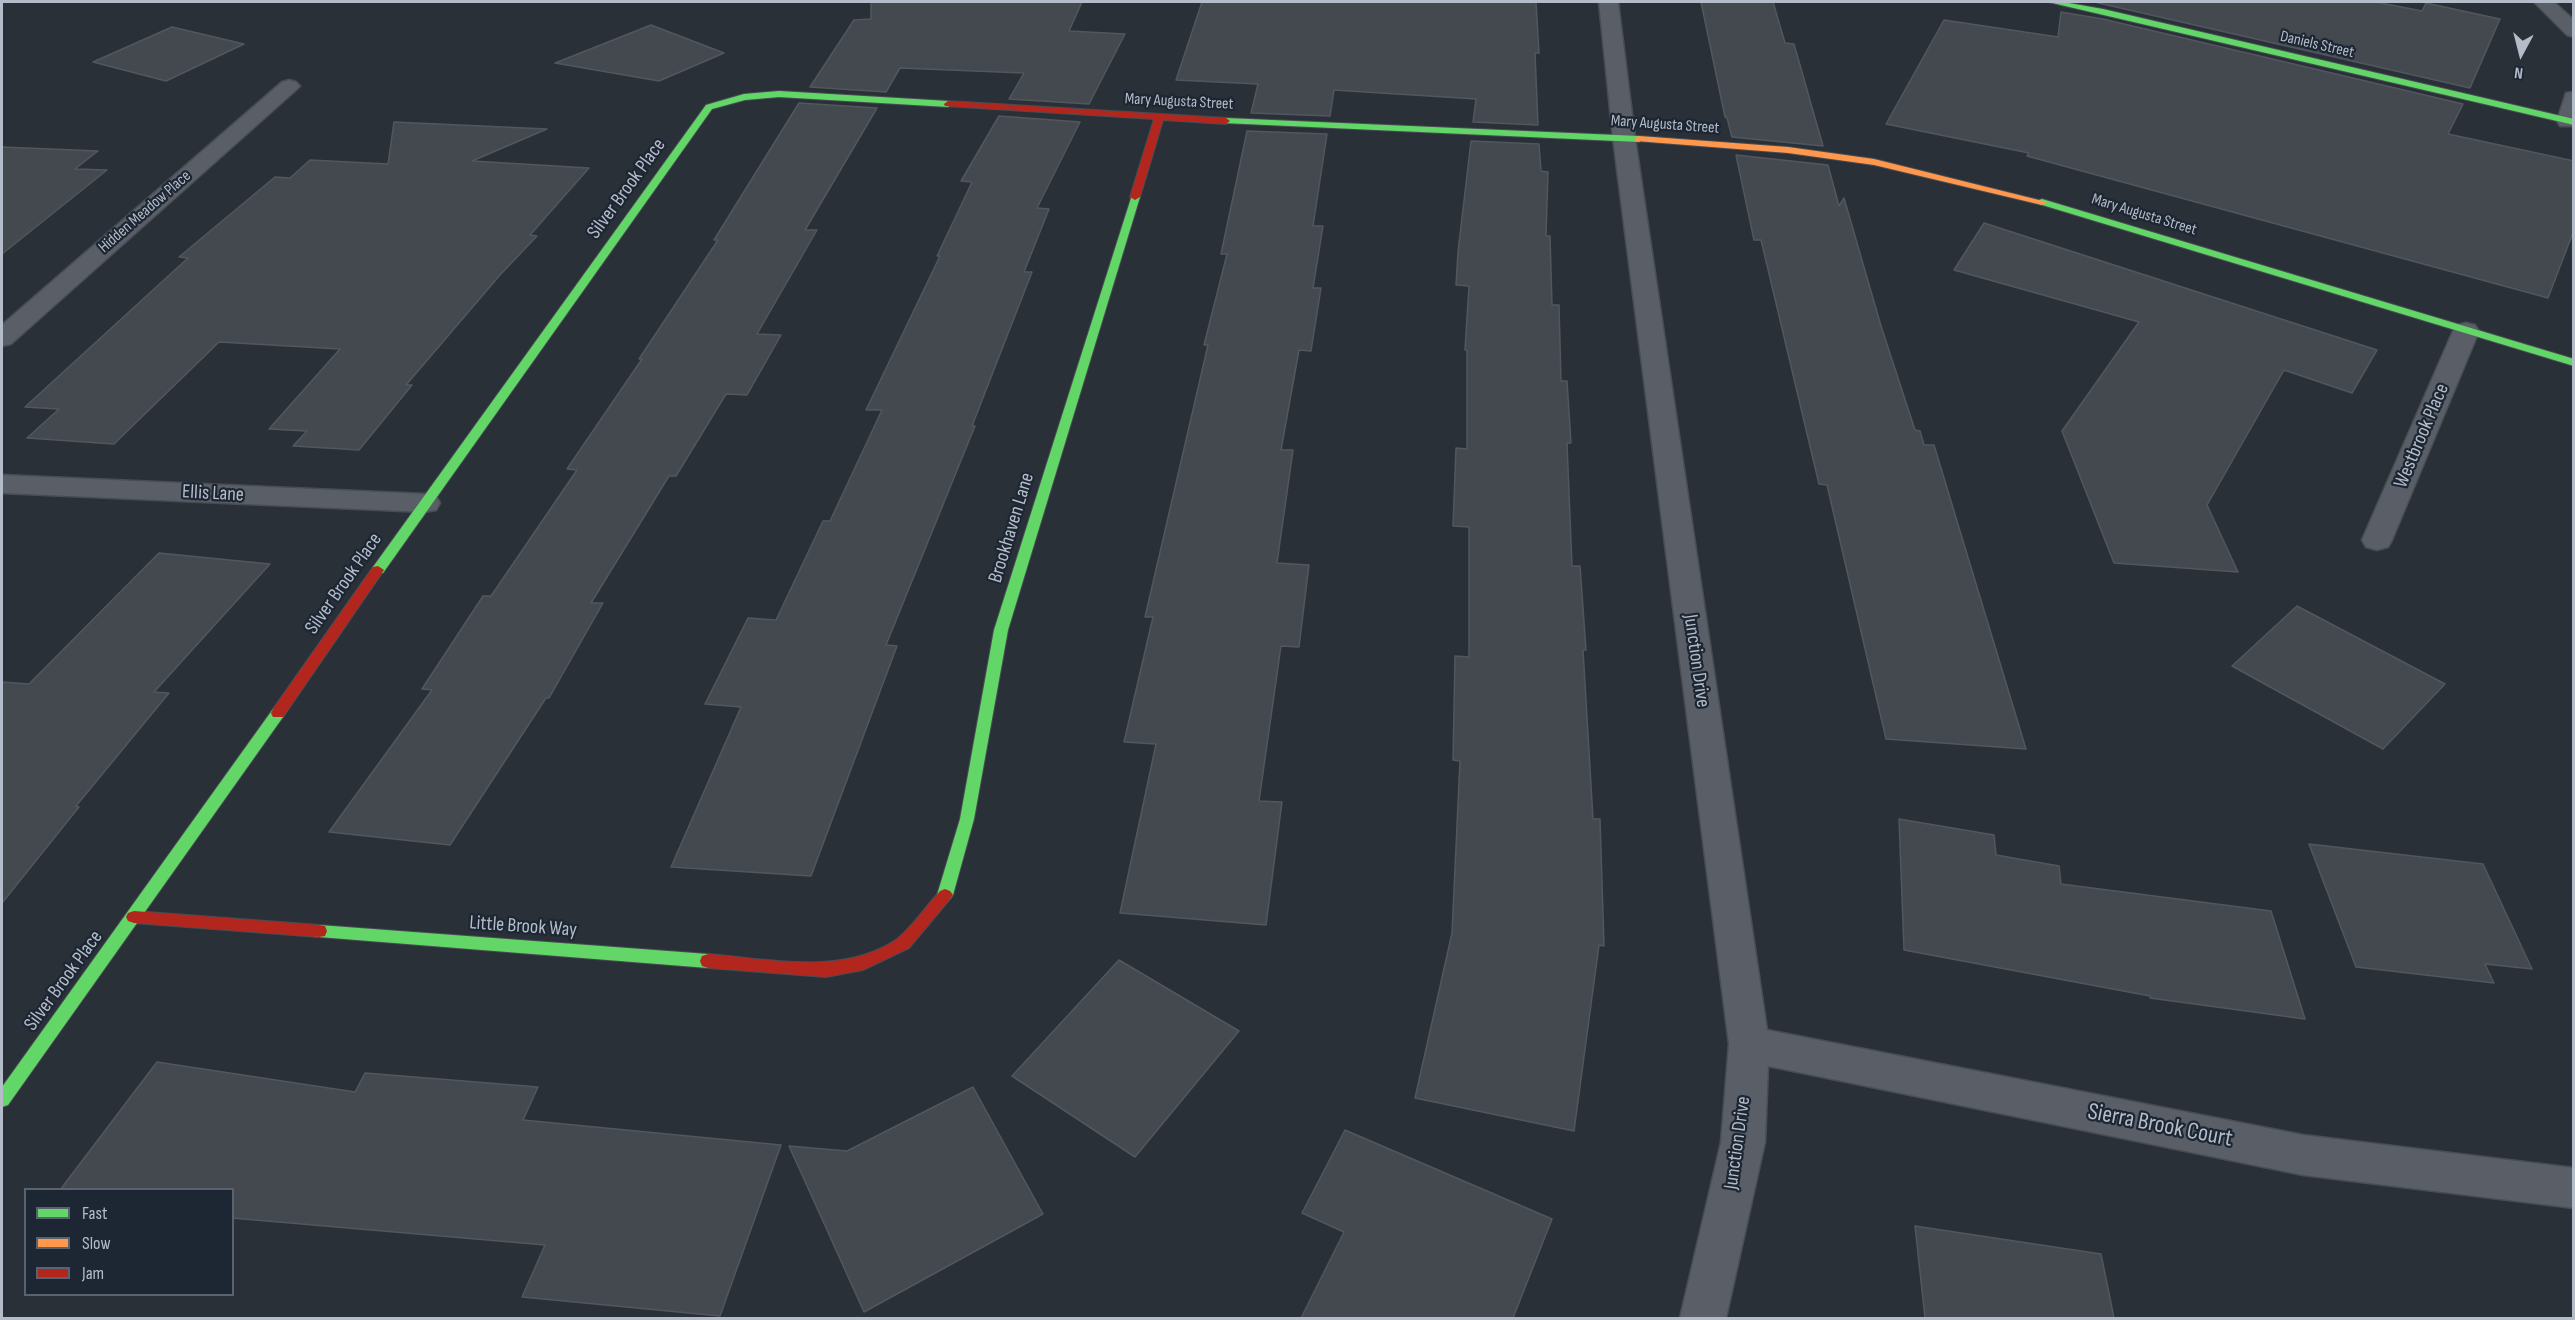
<!DOCTYPE html>
<style>
body{margin:0}
#map{position:relative;width:2575px;height:1320px;overflow:hidden;background:#2a3038;font-family:"Sofia Sans Condensed",sans-serif}
canvas{display:block}
.frame{position:absolute;inset:0;border:3px solid #b4bcc9;pointer-events:none}
.legend{position:absolute;left:24px;top:1188px;width:210px;height:108px;box-sizing:border-box;background:#1d2633;border:2px solid #59626f;margin:0;padding:8px 10px;list-style:none;font-size:18px;color:#b4bcc9}
.legend li{display:flex;align-items:center;gap:12px;height:30px}
.legend b{width:30px;border:2px solid #59626f}
.north{position:absolute;left:2491px;top:24px;width:60px;height:60px;-webkit-text-stroke:4px #1d2633;paint-order:stroke;rotate:187deg;font-size:16px;font-weight:700;line-height:24px;text-align:center;color:#b4bcc9}
.north::after{content:'';display:block;margin:auto;width:21px;height:27px;background:#b4bcc9;clip-path:polygon(50% 0,100% 100%,50% 72%,0 100%)}
</style>
<div id="map">
<canvas width="2575" height="1320"></canvas>
<div class="frame"></div>
<ul class="legend">
<li><b style="height:8px;background:#63d668"></b>Fast</li>
<li><b style="height:8px;background:#ff974d"></b>Slow</li>
<li><b style="height:8px;background:#b3261e"></b>Jam</li>
</ul>
<div class="north">N</div>
</div>
<script>
const ctx = document.querySelector('canvas').getContext('2d');
ctx.lineJoin = 'round';
function fill(path, color) {
  ctx.fillStyle = color;
  ctx.fill(path, 'evenodd');
}
function trace(path, color, width, dash) {
  ctx.strokeStyle = color;
  ctx.lineWidth = width;
  ctx.lineCap = dash ? 'butt' : 'round';
  ctx.setLineDash(dash || []);
  ctx.stroke(path);
}
function label(font, color, halo, rows, align = 'center') {
  ctx.font = font + ' "Sofia Sans Condensed",sans-serif';
  ctx.lineWidth = 4.5;
  ctx.setLineDash([]);
  ctx.textBaseline = 'middle';
  ctx.strokeStyle = halo;
  ctx.fillStyle = color;
  for (const [text, x, y, turn = 0] of rows) {
    ctx.save();
    ctx.translate(x, y);
    ctx.rotate((+turn || 0) * Math.PI / 180);
    ctx.textAlign = isNaN(turn) ? turn : align;
    if (halo) ctx.strokeText(text, 0, 0);
    ctx.fillText(text, 0, 0);
    ctx.restore();
  }
}
const building = new Path2D(`
 M871,2H1082L1069,31L1125,34L1089,104L1009,99L1024,73L900,68L886,92L810,87L854,20L871,19Z
 M1202,2H1536L1539,53H1535L1538,125L1473,122L1476,99L1334,90L1330,116L1251,113L1258,84L1176,80Z
 M1701,2H1773L1785,43L1794,44L1823,146L1732,137L1727,118L1725,117Z
 M2094,2H2376L2422,11L2426,3L2500,19L2470,88Z
 M2061,12L2103,19L2463,104L2448,134L2574,161V230L2548,298L2027,156L2029,153L1886,124L1944,20L2058,37Z
 M651,25L724,53L659,81L555,63Z
 M172,27L244,44L166,81L93,62Z
 M799,103L877,108L805,230H817L757,334L781,335L747,395L726,394L676,476H669L591,603H603L549,698H546L450,845L329,832L432,690L422,689L483,596H491L577,470L567,469L642,359H639L718,240H714Z
 M999,116L1080,122L1037,208L1049,209L1024,272H1032L972,426H975L886,645L897,646L811,876L671,867L741,707L705,704L748,618L776,620L823,521H830L882,410H866L940,256H937L972,182L961,181Z
 M394,122L547,129L472,161L589,168L530,235L537,236L500,275L406,385H412L359,450L293,446L307,431L269,429L340,349L219,342L114,444L27,438L59,409L25,407L188,258L179,257L275,177L290,178L310,160L388,164Z
 M1247,131L1327,134L1313,226H1323L1313,288H1321L1311,351L1299,350L1281,450H1293L1277,563L1309,565L1299,647L1281,646L1259,801L1282,802L1266,925L1120,913L1156,744L1124,742L1153,617H1145L1208,345H1204L1227,254H1221Z
 M1471,141L1539,144L1541,171L1548,172L1546,236H1550L1552,305H1559L1561,381H1567L1571,443H1567L1572,566H1580L1586,650H1583L1593,819H1600L1604,946L1599,945L1574,1131L1415,1098L1452,933L1460,761L1453,760L1455,656L1469,657V527L1453,526L1456,448L1467,449V350H1465L1469,286L1456,285L1458,252Z
 M2,147L98,151L75,169L107,170L2,254Z
 M1736,155L1828,165L1839,206L1844,198L1881,326L1915,430L1920,431L1924,445H1934L2026,749L1886,739L1827,485L1819,484L1761,240H1754Z
 M1984,223L2377,350L2352,393L2284,370L2207,505L2238,572L2114,563L2062,431L2139,322L1954,270Z
 M159,553L270,564L154,692L169,693L76,806L79,807L2,903V682L29,684Z
 M2297,606L2445,684L2383,749L2232,666Z
 M1899,819L1994,835L1996,855L2059,866L2061,884L2271,911L2305,1019L2150,998V996L1904,950Z
 M2309,844L2483,864L2532,969L2485,964L2494,983L2356,967Z
 M1119,960L1239,1031L1135,1157L1012,1076Z
 M157,1062L355,1092L365,1073L538,1087L523,1120L781,1145L720,1316L522,1297L545,1245L232,1218V1190H60Z
 M973,1087L1043,1214L864,1312L789,1146L847,1151Z
 M1345,1130L1552,1219L1513,1318H1301L1344,1232L1302,1213Z
 M1915,1226L2101,1254L2114,1318H1925Z`);
fill(building, '#444950');
trace(building, '#52575f', 1.5);
const street = new Path2D(`
 M1599,2H1618L1635,138L1767,1030L2303,1135L2574,1168V1208L2303,1175L1768,1066L1765,1142L1726,1318H1680L1721,1142L1729,1044L1613,138Z
 M2534,2H2554L2574,20V37L2567,35Z
 M289,80L296,82L300,86L296,90L11,344L2,346V325L282,82Z
 M2574,92V126H2560L2557,121L2566,93Z
 M2466,323L2475,325L2479,331L2392,540L2388,547L2377,550L2366,547L2362,540L2453,331L2457,325Z
 M2,475L425,494L436,496L440,503L436,510L425,512L2,493Z`);
const fast = new Path2D(`
 M2048,2H2063L2103,9L2574,119V125Z
 M779,91L948,101L952,104L948,107L779,97L745,100L712,109L383,573H373L372,570L373,567L706,105L744,94Z
 M1226,118L1639,136L1644,139L1639,142L1223,123L1222,121Z
 M1132,195L1140,197L1008,630L974,819L953,895L950,899L945,901L940,899L937,895L960,819L994,630Z
 M2042,199L2574,359V366L2039,204V200Z
 M278,708L283,709L285,713L283,717L8,1105L2,1107V1087L273,709Z
 M319,925L708,954L714,956L716,961L714,966L708,968L319,937L313,936L311,931L313,926Z`);
const slow = new Path2D(`
 M1639,136L1788,147L1874,159L2047,202L2042,205L1874,165L1788,153L1636,141L1634,139Z`);
const jam = new Path2D(`
 M948,101L1226,118L1230,121L1226,124L1163,120L1140,197L1135,200L1130,197L1154,119L945,106L944,104Z
 M378,566L384,570L283,717H273L271,713L273,709L373,567Z
 M945,889L950,891L953,895L950,899L909,948L863,970L826,977L708,968L702,966L700,961L702,956L708,954C769,959 843,976 897,939C911,928 927,905 940,891Z
 M134,911L319,925L325,926L327,931L325,936L319,937L134,923L128,921L126,917L128,913Z`);
trace(street, '#484c53', 3);
trace(fast, '#484c53', 2);
trace(slow, '#484c53', 2);
trace(jam, '#484c53', 2);
fill(street, '#5a5e66');
fill(fast, '#63d668');
fill(slow, '#ff974d');
fill(jam, '#b3261e');
label('16px', '#b4bcc9', '#1d2633', [
 ["Daniels Street",2317,45,13],
 ["Mary Augusta Street",1179,102,3],
 ["Mary Augusta Street",1665,125,4],
 ["Hidden Meadow Place",145,212,-41],
 ["Mary Augusta Street",2144,215,17]
]);
label('20px', '#b4bcc9', '#1d2633', [
 ["Silver Brook Place",627,189,-54],
 ["Westbrook Place",2422,436,-67],
 ["Ellis Lane",213,494,3],
 ["Brookhaven Lane",1012,528,-73],
 ["Silver Brook Place",344,584,-55],
 ["Junction Drive",1696,661,82],
 ["Little Brook Way",523,927,4],
 ["Silver Brook Place",64,981,-54],
 ["Junction Drive",1738,1143,-82]
]);
label('24px', '#b4bcc9', '#1d2633', [
 ["Sierra Brook Court",2160,1126,11]
]);
</script>
